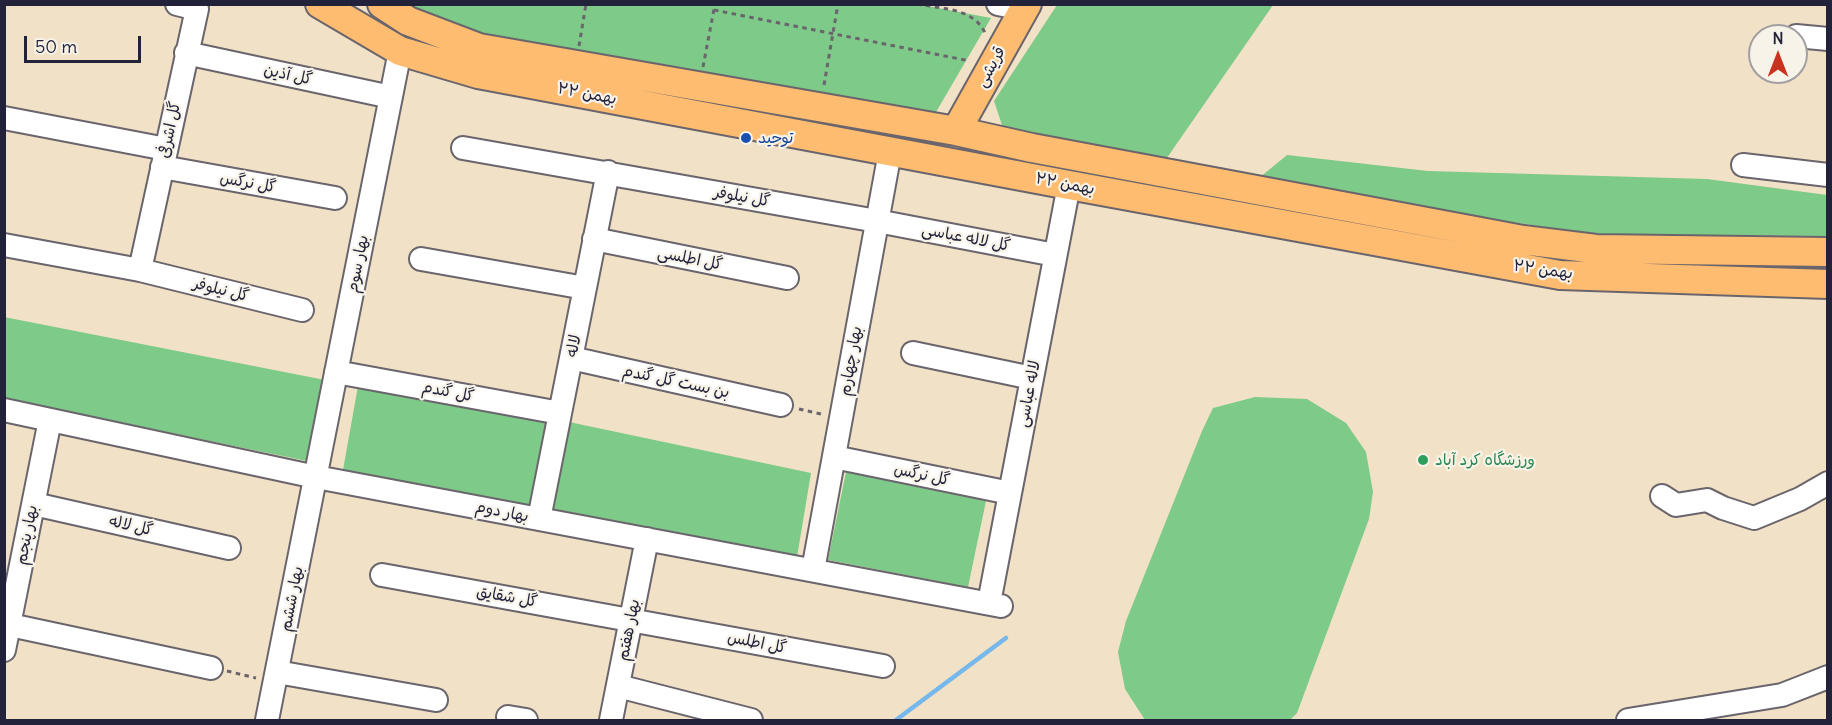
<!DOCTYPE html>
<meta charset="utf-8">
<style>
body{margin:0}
#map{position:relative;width:1832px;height:725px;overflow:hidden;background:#f1e1c6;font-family:Delius,sans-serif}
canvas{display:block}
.frame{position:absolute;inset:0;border:6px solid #22223b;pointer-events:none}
.north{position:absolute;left:1748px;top:24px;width:60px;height:60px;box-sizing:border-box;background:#f7f3e8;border:2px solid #a29fa3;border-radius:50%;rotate:0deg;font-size:16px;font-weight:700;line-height:24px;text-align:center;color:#22223b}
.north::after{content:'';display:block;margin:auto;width:21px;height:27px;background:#c8321e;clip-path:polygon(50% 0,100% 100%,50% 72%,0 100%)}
.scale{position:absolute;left:24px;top:36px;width:117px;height:27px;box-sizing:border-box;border:3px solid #22223b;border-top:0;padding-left:8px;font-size:18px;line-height:21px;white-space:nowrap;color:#22223b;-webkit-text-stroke:4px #f7f3e8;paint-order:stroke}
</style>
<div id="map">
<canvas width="1832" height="725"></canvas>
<div class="frame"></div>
<div class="north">N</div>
<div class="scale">50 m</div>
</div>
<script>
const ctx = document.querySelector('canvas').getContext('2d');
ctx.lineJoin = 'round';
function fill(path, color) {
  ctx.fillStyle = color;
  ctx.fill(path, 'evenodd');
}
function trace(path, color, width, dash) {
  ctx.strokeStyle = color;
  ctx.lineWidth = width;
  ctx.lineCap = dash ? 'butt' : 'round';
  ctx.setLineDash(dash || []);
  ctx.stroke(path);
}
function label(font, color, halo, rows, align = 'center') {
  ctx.font = font + ' Delius,"Playpen Sans Arabic",sans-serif';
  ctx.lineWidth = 4.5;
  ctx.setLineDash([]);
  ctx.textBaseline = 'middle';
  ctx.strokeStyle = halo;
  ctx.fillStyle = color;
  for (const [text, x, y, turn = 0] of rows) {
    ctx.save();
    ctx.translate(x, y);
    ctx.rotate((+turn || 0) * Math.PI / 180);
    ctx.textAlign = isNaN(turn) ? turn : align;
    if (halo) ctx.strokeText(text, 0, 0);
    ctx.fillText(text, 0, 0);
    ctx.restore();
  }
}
fill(new Path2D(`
 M917,4L991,18L936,112L491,38L402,5Z
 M1057,5H1273L1162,165L1006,137L994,101Z
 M1287,155L1428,171L1707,179L1827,195V236L1597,235L1348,197L1259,178Z
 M4,317L325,380L307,461L5,399Z
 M358,386L547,421L531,505L343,470Z
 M1255,397L1307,399L1346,423L1366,452L1373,492L1369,519L1297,713L1290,720H1145L1125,689L1118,652L1126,621L1202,431L1213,408Z
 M569,422L811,473L797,557L551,510Z
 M846,472L986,501L968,587L828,560Z`), '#7eca88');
trace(new Path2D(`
 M896,720L1006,638`), '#76b8eb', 4.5);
const minor = new Path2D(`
 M998,4L1023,9
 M1796,36L1828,39
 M186,53L391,97
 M4,118L166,149
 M463,148L877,221L1055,255
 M1743,165L1828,175
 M162,167L335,198
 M594,239L787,278
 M4,245L140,270L302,310
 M421,259L585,288
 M140,270L197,9L177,4
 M913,353L1032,378
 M571,358L781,405
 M336,372L560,413
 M4,410L316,477L1001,606
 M834,457L1010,493
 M1662,496L1676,505L1707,500L1723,508L1754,518L1800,499L1828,483
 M34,504L229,548
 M539,519L608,172
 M813,570L890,152
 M382,575L883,666
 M989,603L1069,185
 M10,625L211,668
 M4,650L50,420
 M277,672L436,700
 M618,686L751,720
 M508,717L526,720
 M267,720L400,51
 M611,720L647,539
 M1628,720L1782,695L1828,677`);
const major = new Path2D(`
 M320,4L400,51L478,74L1069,185L1560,275L1828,284
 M382,4L408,21L479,48L956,131L1032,148L1523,240L1596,249L1828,252
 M956,131L1027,4`);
trace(minor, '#6a656c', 26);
trace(major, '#6a656c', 32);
trace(new Path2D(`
 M917,4C943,9 975,8 986,35
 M714,10L970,61
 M579,46L586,4
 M703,67L715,4
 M824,85L838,4
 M799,409L825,415
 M227,671L256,678`), '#6a656c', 3, [4.5, 4.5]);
trace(minor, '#fff', 22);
trace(major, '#febc70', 28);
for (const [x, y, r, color] of [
 [746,138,6,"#1a4fb4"],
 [1423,460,6,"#2e9e5b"]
]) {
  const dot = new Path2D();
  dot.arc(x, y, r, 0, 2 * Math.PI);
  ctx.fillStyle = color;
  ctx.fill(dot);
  trace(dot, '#f7f3e8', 2);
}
label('16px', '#22223b', '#f7f3e8', [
 ["قریشی",991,67,-61],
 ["گل آذین",288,75,12],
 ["۲۲ بهمن",587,94,11],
 ["گل اشرفی",170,130,-78],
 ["گل نرگس",248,183,10],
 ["۲۲ بهمن",1065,184,11],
 ["گل نیلوفر",742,197,10],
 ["گل لاله عباسی",966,238,11],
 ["گل اطلسی",690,259,11],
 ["بهار سوم",358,264,-79],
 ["۲۲ بهمن",1543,270,8],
 ["گل نیلوفر",221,290,14],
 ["لاله",574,346,-79],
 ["بهار چهارم",851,361,-80],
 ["بن بست گل گندم",676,382,12],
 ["گل گندم",448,392,11],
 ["لاله عباسی",1029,394,-79],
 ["گل نرگس",922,475,12],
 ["بهار دوم",502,512,11],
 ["گل لاله",131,526,13],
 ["بهار پنجم",27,535,-79],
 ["گل شقایق",507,597,10],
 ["بهار ششم",292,599,-79],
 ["بهار هفتم",629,630,-79],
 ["گل اطلس",757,643,11]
]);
label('16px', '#164399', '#f7f3e8', [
 ["توحید",758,138]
], 'left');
label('16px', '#27864d', '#f7f3e8', [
 ["ورزشگاه کرد آباد",1435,460]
], 'left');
</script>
